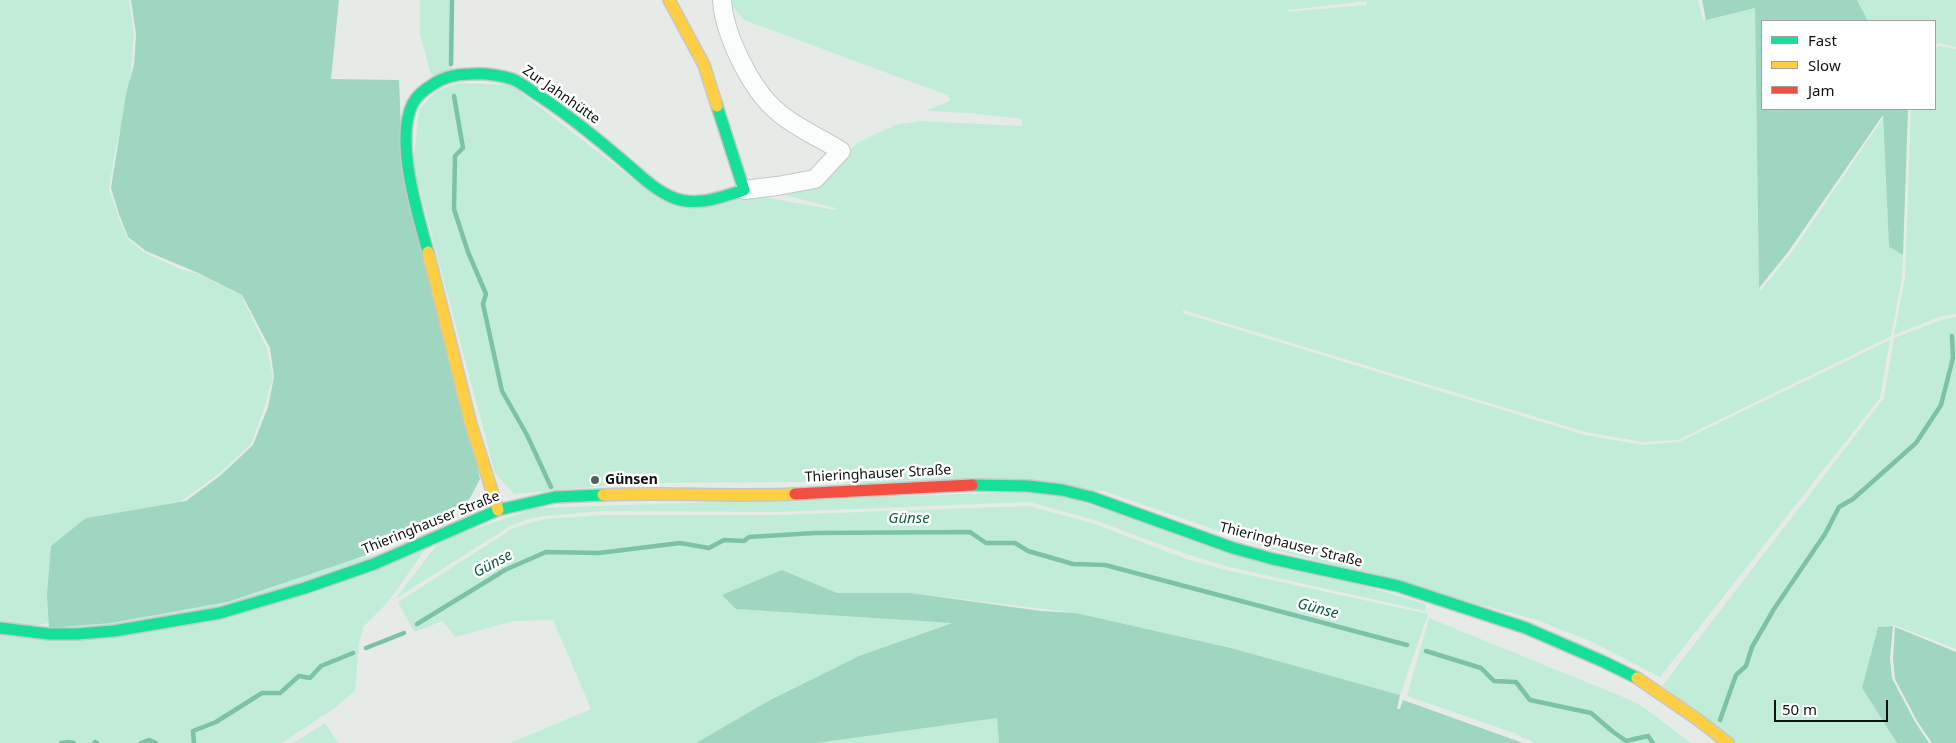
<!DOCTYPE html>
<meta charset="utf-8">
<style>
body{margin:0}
#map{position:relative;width:1956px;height:743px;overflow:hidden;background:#e6ebe8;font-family:"Noto Sans",sans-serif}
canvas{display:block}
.legend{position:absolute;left:1761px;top:20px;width:175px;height:90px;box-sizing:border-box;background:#fff;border:1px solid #9fa09f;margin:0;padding:6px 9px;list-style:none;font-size:15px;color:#0f1210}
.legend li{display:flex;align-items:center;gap:10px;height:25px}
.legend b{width:25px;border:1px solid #9fa09f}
.scale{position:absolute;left:1774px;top:700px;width:114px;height:22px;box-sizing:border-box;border:2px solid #0f1210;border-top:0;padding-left:6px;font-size:15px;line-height:18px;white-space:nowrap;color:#0f1210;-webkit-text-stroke:4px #fff;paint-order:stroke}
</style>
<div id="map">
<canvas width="1956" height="743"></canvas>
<ul class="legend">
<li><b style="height:6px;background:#16e098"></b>Fast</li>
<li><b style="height:6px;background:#ffcf43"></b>Slow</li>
<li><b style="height:6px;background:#f24e42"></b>Jam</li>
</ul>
<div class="scale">50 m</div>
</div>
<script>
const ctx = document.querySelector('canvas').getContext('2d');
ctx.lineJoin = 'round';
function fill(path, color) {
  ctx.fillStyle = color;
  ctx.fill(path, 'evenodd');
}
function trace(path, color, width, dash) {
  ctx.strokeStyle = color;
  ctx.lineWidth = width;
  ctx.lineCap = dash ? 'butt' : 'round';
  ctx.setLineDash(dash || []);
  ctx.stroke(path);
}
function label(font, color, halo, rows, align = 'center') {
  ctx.font = font + ' "Noto Sans",sans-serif';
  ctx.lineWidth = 5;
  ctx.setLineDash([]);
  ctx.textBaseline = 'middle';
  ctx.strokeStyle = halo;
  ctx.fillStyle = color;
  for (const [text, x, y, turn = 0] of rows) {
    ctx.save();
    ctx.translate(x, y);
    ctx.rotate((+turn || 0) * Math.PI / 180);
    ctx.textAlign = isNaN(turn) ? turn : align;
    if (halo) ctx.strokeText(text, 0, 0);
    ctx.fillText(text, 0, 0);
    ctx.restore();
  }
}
fill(new Path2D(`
 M0,0H129L134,34L129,95L116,146L109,189L118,216L127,238L145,253L180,269L196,273L241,295L267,349L273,377L265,406L251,444L219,474L180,502L86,518L47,595L49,628L0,622Z
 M420,0H449L452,73L431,75L420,34Z
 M727,0H1698L1703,20L1755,8L1759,288L1761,290L1792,252L1883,118L1889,247L1903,255L1902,278L1891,336L1678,440L1643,442L1585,432L1183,310V313L1585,435L1643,445L1679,442L1890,340L1880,398L1660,677L1590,641L1537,620L1265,547L1104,491L805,482L638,483L514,494L495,473L413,165L419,109L436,91L458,83L511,85L659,199L758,196L835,210L836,208L772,192L824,178L857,143L895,125L920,121L1022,126V119L969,113L926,111L951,100L947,95L744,20ZM1367,1L1366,5L1286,12L1290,10Z
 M1857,0H1956V47L1938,43L1935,46V21H1868Z
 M1938,46L1956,49V314L1942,316L1894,335L1905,277L1911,109H1935V49Z
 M1956,317V649L1894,625L1878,627L1862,688L1897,743H1735L1662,686L1884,398L1894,338L1944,319Z
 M1027,492L1060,496L1426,604L1425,611L1229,567L1189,555L1094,520L1029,502L779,512L604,511L545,516L529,519L510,526L395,599L440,541L535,508Z
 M1029,506L1092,523L1186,559L1230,571L1428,614L1400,695L1231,648L1076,613L911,593H837L782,570L736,609L954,622L859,656L770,700L696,743H510L591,709L553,620L514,621L455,637L443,621L414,632L398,602L512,529L529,523L546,519L603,515H776Z
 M429,544L388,602L363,627L359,643L355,691L332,710L282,743H0V633Z
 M1429,618L1623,697L1642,706L1691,743H1535L1514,733L1407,696Z
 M997,718L999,743H817Z
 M325,723L338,743H293Z`), '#c1edd8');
fill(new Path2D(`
 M131,0H339L331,79L399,80L401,131L480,479L470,498L445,523L370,554L227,602L111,623L49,628L47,595L51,546L86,518L186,501L221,475L253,445L268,407L274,377L270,348L242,295L196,272L146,251L128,237L119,214L111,188L126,94L134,65L136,34Z
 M1702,0H1857L1868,21H1762V109H1908L1903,255L1889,247L1883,115L1788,252L1759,288L1755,8L1706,20Z
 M782,570L837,593H911L1041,611L1076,613L1231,648L1400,695L1397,709H1400L1403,700L1523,743H999L997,718L817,743H696L770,700L859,656L952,623L736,609L722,595Z
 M1893,626L1890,658L1892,678L1915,722L1929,743H1897L1862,688L1878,627Z
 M1895,627L1956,652V743H1932L1917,721L1895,679L1893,659Z`), '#9fd6bf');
trace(new Path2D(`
 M451,64L452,0
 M454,96L463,148L455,156L454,209L468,252L486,294L483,304L502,391L527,435L551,487
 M417,624L505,570L546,552L599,553L680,543L709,548L724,540L744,541L749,537L815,533L970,532L986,543H1015L1028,551L1073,564L1105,565L1407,645
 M366,648L404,633
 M1426,651L1481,668L1494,681L1516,682L1530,700L1591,713L1612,731L1626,741L1648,736L1653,743
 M1720,720L1736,675L1746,666L1752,647L1774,609L1825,534L1839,507L1853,499L1916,443L1941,405L1953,358L1952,336
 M61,743L68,742L74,743
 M94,743L95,742L97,743
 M141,743L149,740L156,743
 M194,743L193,731L216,722L262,693H280L299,676L310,678L321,666L353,653`), '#7cc2a6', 4.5);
const street = new Path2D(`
 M722,0C724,34 751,90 778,112C796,128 821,138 841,151L815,179L777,186L744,190`);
const fast = new Path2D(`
 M428,252C418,215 394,139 413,103C417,96 424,90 432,85C443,77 458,74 471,74C485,73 499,75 512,79C522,83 530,90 538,95C570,116 599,140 628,165C642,177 656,191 674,198C698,207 721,197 744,190L717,106
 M972,485L1028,486L1062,490L1091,497L1233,548L1273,559L1398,586L1526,628L1602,661L1637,678
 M0,628L49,634H77L114,631L220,613L305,588L374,564L498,510L555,497L603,495`);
const slow = new Path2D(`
 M669,0L704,65L717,106
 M428,252L470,421L498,510
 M603,495C667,492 731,497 795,494
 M1637,678L1697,719L1728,743`);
const jam = new Path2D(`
 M795,494L972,485`);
trace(street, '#c5c9c6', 20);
trace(fast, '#c5c9c6', 14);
trace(slow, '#c5c9c6', 14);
trace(jam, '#c5c9c6', 14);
trace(street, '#fbfcfc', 18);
trace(fast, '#16e098', 11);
trace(slow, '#ffcf43', 11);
trace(jam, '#f24e42', 11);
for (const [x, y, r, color] of [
 [595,480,5,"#5a5e5c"]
]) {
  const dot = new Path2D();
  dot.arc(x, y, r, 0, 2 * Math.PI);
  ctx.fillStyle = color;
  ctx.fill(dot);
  trace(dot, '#fff', 2);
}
label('14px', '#0f1210', '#fff', [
 ["Zur Jahnhütte",561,95,35],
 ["Thieringhauser Straße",878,474,-3],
 ["Thieringhauser Straße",431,523,-22],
 ["Thieringhauser Straße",1291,545,14]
]);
label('bold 14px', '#0f1210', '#fff', [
 ["Günsen",605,480]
], 'left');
label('italic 15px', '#105d42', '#fff', [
 ["Günse",909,519],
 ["Günse",493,564,-28],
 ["Günse",1318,609,15]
]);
</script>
